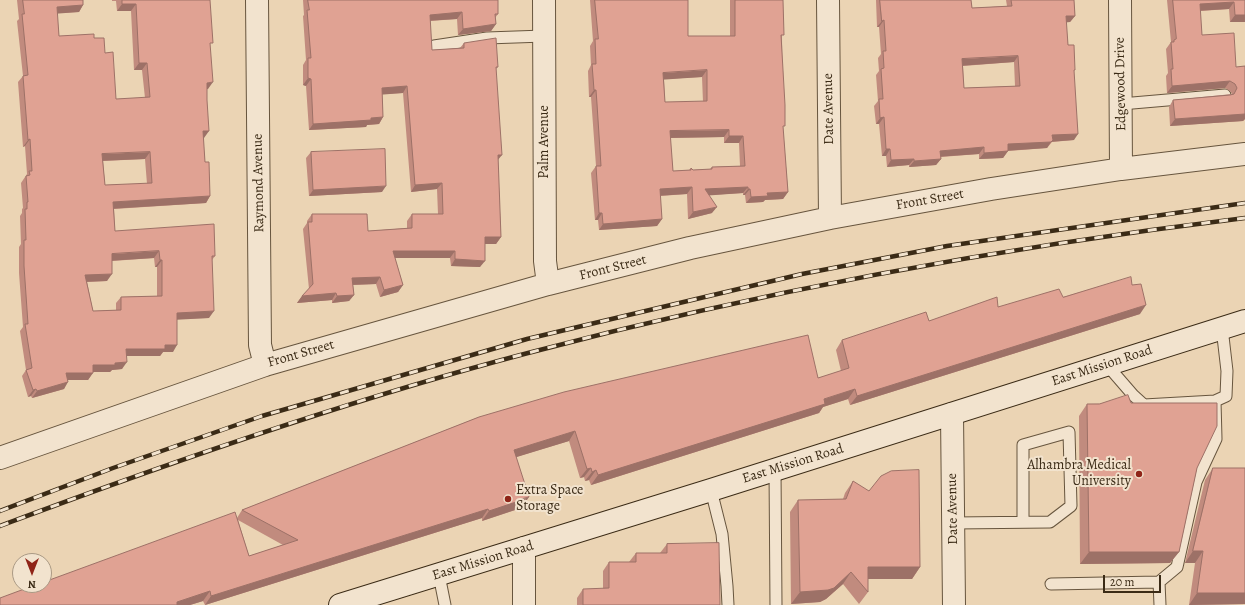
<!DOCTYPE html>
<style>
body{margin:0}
#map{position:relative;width:1245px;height:605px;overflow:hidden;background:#ebd4b4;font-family:Alegreya,serif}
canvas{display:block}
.north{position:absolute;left:12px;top:553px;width:40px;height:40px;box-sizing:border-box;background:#f2e3ce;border:1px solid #a99984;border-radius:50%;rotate:180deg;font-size:11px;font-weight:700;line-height:16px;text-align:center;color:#3b2b16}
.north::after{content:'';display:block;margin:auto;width:14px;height:18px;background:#8f2418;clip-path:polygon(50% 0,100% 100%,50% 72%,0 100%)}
.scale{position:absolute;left:1103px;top:575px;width:58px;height:18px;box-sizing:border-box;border:2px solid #3b2b16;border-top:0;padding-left:5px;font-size:12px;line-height:14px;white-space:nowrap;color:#3b2b16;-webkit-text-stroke:3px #f2e3ce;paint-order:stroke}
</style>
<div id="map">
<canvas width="1245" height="605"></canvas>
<div class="north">N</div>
<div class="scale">20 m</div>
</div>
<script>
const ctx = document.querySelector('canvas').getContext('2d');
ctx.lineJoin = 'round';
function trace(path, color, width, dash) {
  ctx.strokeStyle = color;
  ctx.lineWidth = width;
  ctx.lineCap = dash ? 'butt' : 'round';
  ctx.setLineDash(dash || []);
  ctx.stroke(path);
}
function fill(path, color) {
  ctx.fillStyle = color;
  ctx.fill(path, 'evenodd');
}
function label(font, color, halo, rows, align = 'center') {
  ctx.font = font + ' Alegreya,serif';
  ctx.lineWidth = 4;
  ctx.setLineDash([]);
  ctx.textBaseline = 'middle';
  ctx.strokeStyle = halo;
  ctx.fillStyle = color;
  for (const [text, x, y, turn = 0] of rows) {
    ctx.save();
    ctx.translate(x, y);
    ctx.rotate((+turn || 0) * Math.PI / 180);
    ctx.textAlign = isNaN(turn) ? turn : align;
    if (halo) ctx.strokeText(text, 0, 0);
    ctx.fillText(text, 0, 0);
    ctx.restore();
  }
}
const service = new Path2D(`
 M434,46L487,38L544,36
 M1121,104L1225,95
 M1107,365L1133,395L1144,405L1215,401L1226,396L1227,371L1222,328
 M775,469L776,605
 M711,490L722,534L727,586L728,605
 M953,523L1050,522L1071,506L1069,432L1023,445V522
 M439,575L445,605
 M1159,582L1160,605
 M1051,584L1159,582L1177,567L1196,482L1216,439L1215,401`);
const minor = new Path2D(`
 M257,0L260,345L265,365
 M544,0L545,261L548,284
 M828,0L830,218
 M1120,0L1121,169
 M0,458L265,365L548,284L690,248L830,218L991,189L1121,169L1245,154`);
const tertiary = new Path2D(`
 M952,414L954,605
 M524,548V605`);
const secondary = new Path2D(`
 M340,605L711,490L1245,321`);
trace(service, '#67553e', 13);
trace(minor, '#67553e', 24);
trace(tertiary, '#67553e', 24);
trace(secondary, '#3b2b16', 24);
trace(service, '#f2e3ce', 11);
trace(minor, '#f2e3ce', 22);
trace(tertiary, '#f2e3ce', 22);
trace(secondary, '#f2e3ce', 22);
const rail = new Path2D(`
 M0,511L113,468L262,416L527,339L802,274L947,246L1245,203
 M0,526C173,461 349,400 528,353C763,291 1004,247 1245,218`);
trace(rail, '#3b2b16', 4.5);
trace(rail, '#f2e3ce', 3, [9]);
fill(new Path2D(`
 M17,0H83V5L79,12L57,13L59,36L94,38L105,53L116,99L145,98L142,70H134L131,11H117L116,1H112V0H210V46L208,89H207L204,138H203L205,162L210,196L206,203L114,209L115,231L215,256L212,260L209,318L177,319L173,352H163L160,356H126L122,369L112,370L110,372H93L88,380H68L64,389L32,398L31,396L28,397L22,376L26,370L20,331L23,327L19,273V247L21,244L20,216L22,213V209L23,208L21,183L27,174L25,146L23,147L18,82L23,76L17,21L19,19ZM145,159L147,184L105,185L103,161ZM154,258L155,267H157V296L121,297L116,303V310L93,311L87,282L107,281L112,261Z
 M303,0H498V14L495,18L496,24L491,31L458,35L457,19L430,21L432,50L460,48L464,43L498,67L496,69L498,161L501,237L496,244H485L480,267L451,266L450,258H395L403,285L398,292L380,297L376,284L353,285L354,295L349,301L332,303V300L297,303L302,296L309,289L303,229L307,223V221L312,214L368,231L407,228V221L412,214H438L437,189L411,192L403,93L382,94L383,117L379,124L367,125L366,127L309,130L306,86L303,85V65L306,60L303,16L304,15Z
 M590,0H688V36H730V0H783L782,38L783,128L788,192L783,199L765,200L763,202L746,203L745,195H743V193L709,195L712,213L688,219L687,194L660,196L662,219L657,226L599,230L598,220H595L591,173L596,166L592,111L591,97H589L588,71L591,65L590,46L593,41ZM702,77L703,102H665L664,79ZM724,137V143H739L740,166L712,167L710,169L693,170L691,168L689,170L673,171L670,138Z
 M876,0H971L972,8L1007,6L1006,0H1074L1075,16L1070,22H1066L1068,45L1074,72V140L1052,142L1047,148L1008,151L1003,158L979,159V154L941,157V159L936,165L909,167V165L887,167L886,156H882L879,124H876L874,106L878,101L876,75L879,71L878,58L881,54L879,27H877ZM1014,62L1015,86L964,88L963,66Z
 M1167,0H1245V22H1230L1229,9L1200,11L1202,35L1236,67L1245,66V119L1243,121L1170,126L1169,107L1173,100L1232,94L1230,91L1225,88L1167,93L1166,76L1168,73L1166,49L1171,42Z
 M311,152L382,192L309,196L306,158Z
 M1132,285L1140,314L850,405L848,399L823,407L819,413L591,485L589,480L585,481L584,477L580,478L569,441L516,457L523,506L516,508L515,510L482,521V518L205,605L203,601L190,605H0L237,518L242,510L479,417L818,378L841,371L836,350L842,340L929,321L998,307L1063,297ZM238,520L283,545L249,556Z
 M1131,403L1197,468L1179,552L1170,563L1080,564L1079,416L1087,404Z
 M1213,468H1245V604L1189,605L1195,563H1185L1205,480Z
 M853,481L920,567L912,579H868V592L859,604L843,584L826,599L820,602L791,604L790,512L798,500L843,499L845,493Z
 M667,544L720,605H577V598L583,589H603V571L609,562H629L636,553H660Z`), '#c18b7e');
fill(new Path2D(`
 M1234,2L1229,9L1195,11L1200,4Z
 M122,4H136L131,11H117Z
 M83,5L79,12L52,14L57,7Z
 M462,12L457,19L425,21L430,15Z
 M1235,15H1245V22H1230Z
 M1066,16H1075L1070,22L1061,23Z
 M884,20L879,27H877L882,21Z
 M496,24L491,31L458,35L463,29Z
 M1018,56L1014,62L958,66L962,59Z
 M139,63H147L142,70H134Z
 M707,70L702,77L658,80L663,73Z
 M308,78L311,79L306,86L303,85Z
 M1230,81L1225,88L1167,93L1172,86Z
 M213,82L208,89L202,90L207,83Z
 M407,86L403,93L377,95L382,88Z
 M594,90H596L591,97H589Z
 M1245,114V119L1243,121L1170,126L1175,119Z
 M383,117L379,124L367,125L366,127L309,130L313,124Z
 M884,117L879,124H876L880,118Z
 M729,130L724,137L665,138L670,131Z
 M203,131H209L204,138H198Z
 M1078,134L1074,140L1048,142L1052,135Z
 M729,136H743L739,143H724Z
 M30,139L25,146L23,147L28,140Z
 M1051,142L1047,148L1003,151L1008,144Z
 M984,147L979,154L935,157L940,151Z
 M886,149H890L886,156H882Z
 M1008,151L1003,158L979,159L984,153Z
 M150,152L145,159L97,161L102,154Z
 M498,155H502L497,161Z
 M914,159L909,165L887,167L891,160Z
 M941,159L936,165L909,167L914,161Z
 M442,183L437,189L411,192L415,185Z
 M386,186L382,192L309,196L313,190Z
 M692,187L687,194L655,196L660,189Z
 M748,187L743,193L701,196L705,189Z
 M748,189H750L745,195H743Z
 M788,192L783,199L765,200L763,202L746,203L751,197L767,193Z
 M210,196L206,203L108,209L113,202Z
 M717,207L712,213L688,219L693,212Z
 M599,213H602L598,220H595Z
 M662,219L657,226L599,230L603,224Z
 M485,237H501L496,244H480Z
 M159,251L154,258L107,261L112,254Z
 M393,251H455L450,258H389Z
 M455,259L485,261L480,267L451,266Z
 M160,260H162L157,267H155Z
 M112,274L107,281L80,282L85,275Z
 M380,277L376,284L348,285L352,278Z
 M403,285L398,292L380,297L384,290Z
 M336,293L332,300L297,303L302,296Z
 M354,295L349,301L332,303L337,296Z
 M1146,305L1140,314L850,405L857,396Z
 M214,311L209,318L172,320L177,313Z
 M165,345H177L173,352H163L160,356H121L126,349Z
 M127,362L122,369L112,370L110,372H88L93,365L115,363Z
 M66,373H93L88,380H61Z
 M68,382L64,389L32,398L37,391Z
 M36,389L31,396L28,397L33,390Z
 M855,389L848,399L823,407L819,413L591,485L598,475Z
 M575,431L569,441L507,460L514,450Z
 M591,468L584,477L580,478L587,469Z
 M596,470L589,480L585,481L592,472Z
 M529,497L523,506L516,508L515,510L482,521L489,511Z
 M488,509L482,518L205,605L211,596Z
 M1193,551H1203L1195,563H1185Z
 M1089,552H1179L1170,563L1080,564Z
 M868,567H920L912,579H859Z
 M851,572L843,584L826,599L820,602L791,604L800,592Z
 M210,591L203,601L190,605H175L177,602Z
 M1197,593H1245V604L1189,605Z`), '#9d7167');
const building = new Path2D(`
 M23,0H83V5L57,7L59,36L94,34V38H104L105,53L113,52L116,99L150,97L147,63H139L136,4H122V0H210L213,43H210L213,82L207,83V100L209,131H203L205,162H209L210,196L113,202L115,231L214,224L215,256H212L214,311L177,313V345H165V349H126L127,362L115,363V365H93V373H66L68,382L37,391L36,389L33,390L26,370L32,368L25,324H28L24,266V240H26L25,209H27V202H28L26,176L30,175L29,171H32L30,139L28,140L23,76L28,75L22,14H24ZM150,152L152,183L105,185L102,154ZM159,251L160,260H162V296L121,297V310L93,311L85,275L112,274V254Z
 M308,0H498V14H495L496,24L463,29L462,12L430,15L432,50L464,48V43L496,38L498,67H496L502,155H498L501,237H485V261L455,259V251H393L403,285L384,290L380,277L352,278L354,295L337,296L336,293L302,296L313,284L308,222H312V214H367L368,231L412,228V214H443L442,183L415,185L407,86L382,88L383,117L371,118V120L313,124L311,79L308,78V58H311L307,10H309Z
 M595,0H688V36H735V0H783L784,35H781L785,105V126H783L788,192L767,193L768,196L751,197L750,189H748V187L705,189L717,207L693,212L692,187L660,189L662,219L603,224L602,213H599L596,166H601L597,104L596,90H594L592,64H596L595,39H598ZM707,70V101L665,102L663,73ZM729,130V136H743L745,166L712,167V169L693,170L691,168V170L673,171L670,131Z
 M880,0H971L972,8L1012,6L1011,0H1074L1075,16H1066L1068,45H1074L1075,70H1074L1078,134L1052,135L1053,140L1051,142L1008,144V151L984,153V147L940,151L941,159L914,161V159L891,160L890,149H886L884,117L880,118L879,99H883L881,69L884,68L883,51H886L884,20L882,21ZM1018,56L1020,86L964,88L962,59Z
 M1173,0H1245V15H1235L1234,2L1200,4L1202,35L1234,33L1236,67L1245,66V114L1175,119L1173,100L1230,95L1234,94L1237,88L1235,84L1230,81L1172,86L1171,69H1173L1171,42H1174V40L1176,39Z
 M385,149L386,186L313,190L311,152Z
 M1131,277L1132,285L1141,284L1146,305L857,396L855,389L824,399L825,404L598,475L596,470L592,472L591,468L587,469L575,431L514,450L529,497L521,499L522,500L489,511L488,509L211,596L210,591L177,602V605H0V598L35,585H44V582L235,512L249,556L298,540L242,510L479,417L564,392L808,335L818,378L849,368L842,340L926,312L929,321L997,297L998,307L1059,289L1063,297Z
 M1128,395L1131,403H1217V426L1197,468L1179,552H1089L1087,404H1099Z
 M1213,468H1245V593H1197L1203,551H1193Z
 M919,470L920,567H868V592L851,572L834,588L828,590L800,592L798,500L846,499L853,481L869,491L881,476L891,471Z
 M719,543L720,605H583V589L609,588V562H636V553H667V544Z`);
fill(building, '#e0a293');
trace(building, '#9d7167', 1);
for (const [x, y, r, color] of [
 [1139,474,4,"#8f2418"],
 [508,499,4,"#8f2418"]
]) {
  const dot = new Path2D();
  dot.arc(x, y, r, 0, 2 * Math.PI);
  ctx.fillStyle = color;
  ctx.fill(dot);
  trace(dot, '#f2e3ce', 1.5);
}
label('14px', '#3b2b16', '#f2e3ce', [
 ["Edgewood Drive",1121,84,-91],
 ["Date Avenue",829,109,-91],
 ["Palm Avenue",545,142,-90],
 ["Raymond Avenue",259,183,-91],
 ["Front Street",930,200,-10],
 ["Front Street",613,268,-14],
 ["Front Street",301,354,-16],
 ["East Mission Road",1102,366,-18],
 ["East Mission Road",793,464,-17],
 ["Date Avenue",953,509,-91],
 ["East Mission Road",483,561,-17]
]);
label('14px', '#3b2b16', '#f2e3ce', [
 ["Alhambra Medical",1131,466],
 ["University",1131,482],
 ["Extra Space",516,491,"left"],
 ["Storage",516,507,"left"]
], 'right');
</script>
